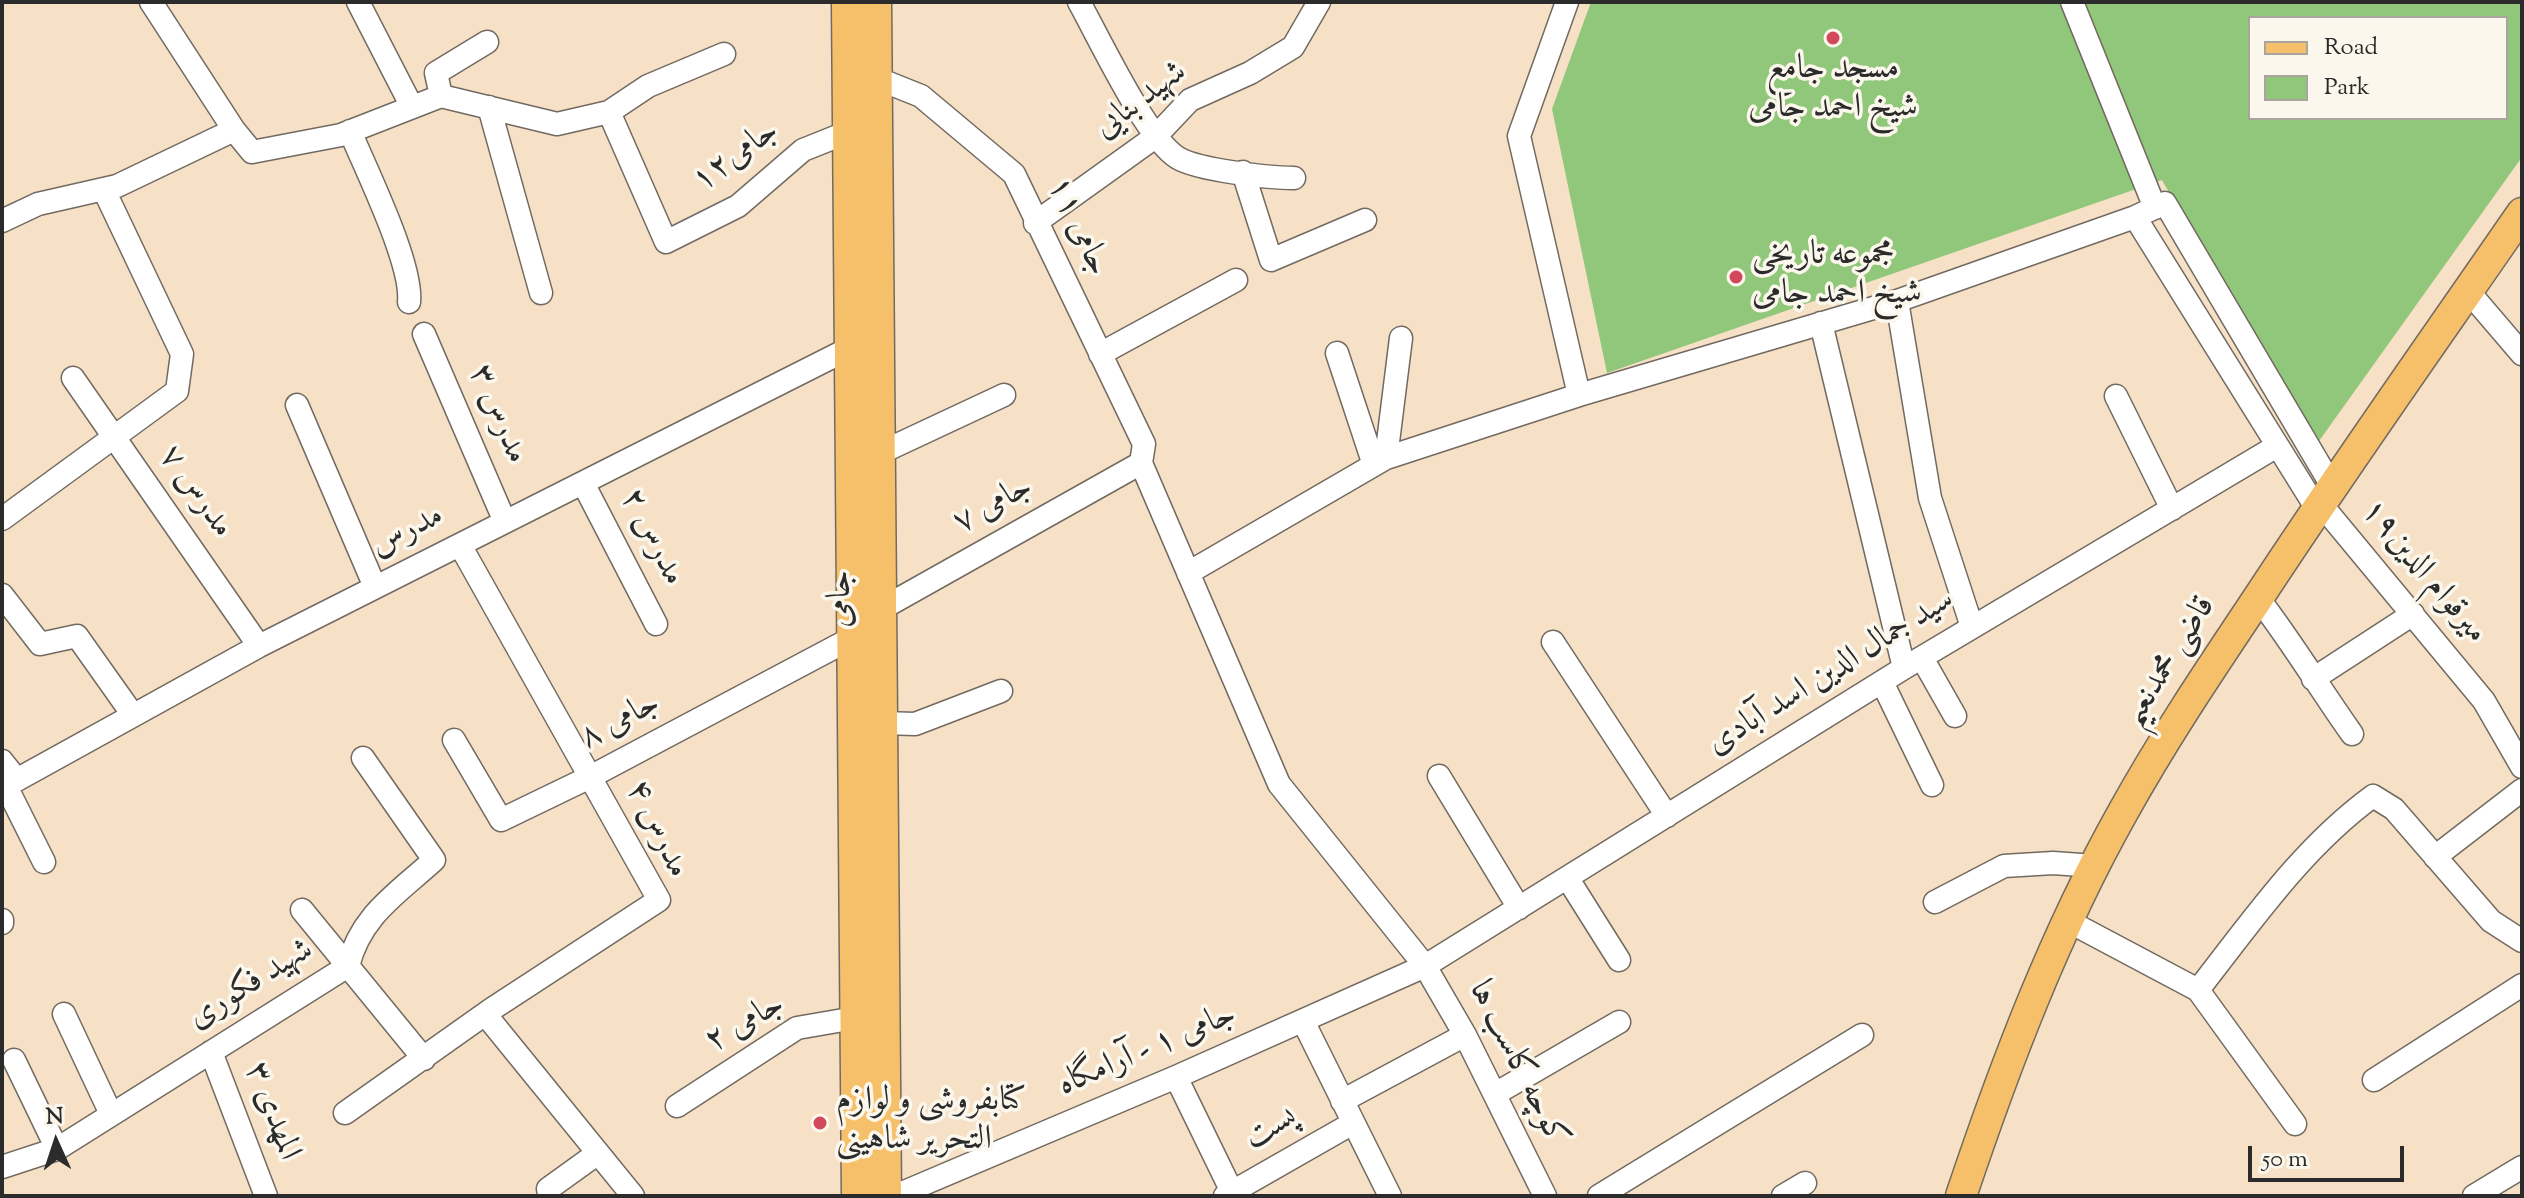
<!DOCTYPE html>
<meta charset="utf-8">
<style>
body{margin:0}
#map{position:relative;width:2524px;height:1198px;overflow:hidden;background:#f6e0c6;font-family:"Sorts Mill Goudy",serif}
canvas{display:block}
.frame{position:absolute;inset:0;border:4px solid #2b2b2b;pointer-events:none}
.legend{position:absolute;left:2248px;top:16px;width:260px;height:104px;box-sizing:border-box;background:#fbf7ec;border:2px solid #a8a59f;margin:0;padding:10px 14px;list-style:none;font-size:24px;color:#2b2b2b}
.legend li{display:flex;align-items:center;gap:16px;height:40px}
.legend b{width:40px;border:2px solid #a8a59f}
.north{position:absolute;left:16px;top:1102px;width:80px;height:80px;-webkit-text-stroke:6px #fbf7ec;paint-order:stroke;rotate:357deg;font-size:22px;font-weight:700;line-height:32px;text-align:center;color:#2b2b2b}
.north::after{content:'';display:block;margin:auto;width:28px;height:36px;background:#2b2b2b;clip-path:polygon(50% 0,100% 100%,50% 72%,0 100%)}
.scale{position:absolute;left:2248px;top:1146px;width:156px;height:36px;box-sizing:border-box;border:4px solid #2b2b2b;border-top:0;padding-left:10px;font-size:24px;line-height:28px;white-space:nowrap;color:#2b2b2b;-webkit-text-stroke:6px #fbf7ec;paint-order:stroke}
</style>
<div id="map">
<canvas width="2524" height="1198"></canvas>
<div class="frame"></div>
<ul class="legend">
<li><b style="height:10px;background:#f6c06b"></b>Road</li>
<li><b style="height:22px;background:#90c77a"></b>Park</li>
</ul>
<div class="north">N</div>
<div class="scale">50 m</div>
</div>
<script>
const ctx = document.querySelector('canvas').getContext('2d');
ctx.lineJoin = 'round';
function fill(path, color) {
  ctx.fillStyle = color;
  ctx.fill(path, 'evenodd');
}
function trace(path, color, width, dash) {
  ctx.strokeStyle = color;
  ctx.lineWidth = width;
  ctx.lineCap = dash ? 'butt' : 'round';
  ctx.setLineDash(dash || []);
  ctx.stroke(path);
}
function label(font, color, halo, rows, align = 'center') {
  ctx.font = font + ' "Sorts Mill Goudy",Amiri,serif';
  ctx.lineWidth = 7;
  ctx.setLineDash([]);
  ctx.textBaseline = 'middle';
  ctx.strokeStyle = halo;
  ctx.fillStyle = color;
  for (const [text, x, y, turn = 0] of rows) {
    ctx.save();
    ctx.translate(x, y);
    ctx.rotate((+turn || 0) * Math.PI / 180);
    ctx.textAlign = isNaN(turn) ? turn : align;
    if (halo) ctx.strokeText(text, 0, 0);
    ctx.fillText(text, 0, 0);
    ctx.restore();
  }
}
fill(new Path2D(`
 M1591,2H2522V157L2314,448L2162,180L1607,373L1552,109ZM2250,18H2506V118H2250Z`), '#90c77a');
const minor = new Path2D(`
 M151,2L234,130L252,152L341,135L441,96L557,124L609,112L648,86L724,54
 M358,2L412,107
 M1079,2C1099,38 1147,140 1178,158C1198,170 1269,178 1294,178
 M1567,2L1519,136L1579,395
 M2072,2L2155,208
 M876,78L921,96L1014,174L1144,444L1141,463
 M441,96L436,73L487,42
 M489,107L541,293
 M609,112L666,242L738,206L803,150L848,132
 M350,131C366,170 413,264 409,302
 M1243,172L1271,260L1365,220
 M2135,217L2317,509
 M2,221L38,204L117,186L234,130
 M1035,223L1155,137L1190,100L1250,73L1293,47L1319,2
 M2468,291L2522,354
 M1897,301L1930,498L1972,627
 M1821,323L1904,668
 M424,334L505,522
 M1337,353L1374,465
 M1100,354L1236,280
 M73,378L259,646
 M2116,396L2172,509
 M297,405L375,587
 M880,453L1004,395
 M1386,458L1401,338
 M1141,463L1279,784L1425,966L1465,1035L1545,1196
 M583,483L656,624
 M2320,503L2484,701L2522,767
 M2,519L177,391L182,354L104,190
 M1188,573L1386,458L1579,395L1897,301L2135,217L2165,203L2332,486
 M2,595L40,644L77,636L133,715
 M2258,598C2292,642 2320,689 2352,734
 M881,609L1141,463
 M1553,642L1667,816
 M1922,658L1955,716
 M2313,679L2413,614
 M1882,682L1932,785
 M882,723L915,724L1001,691
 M454,740L501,820L590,777L852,638
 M2,761L17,780
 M1439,776L1519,908
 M6,786L44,862
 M2,788L259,646L850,348
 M2435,857L2522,790
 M1568,879L1619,960
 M1935,902L2004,866L2053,863L2095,866
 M302,910L424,1059
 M2,920V923
 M2068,921L2198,990L2295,1124
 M2198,990C2252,921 2302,848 2373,796L2394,809L2491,921L2522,941
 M64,1014L111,1114
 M485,1014L633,1196
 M1303,1021L1390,1196
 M211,1052L266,1196
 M14,1060L57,1149
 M1176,1077L1234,1196
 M2374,1080L2522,985
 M1495,1094L1619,1022
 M1342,1101L1465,1035
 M677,1106L797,1028L855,1018
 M345,1113L492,1009L659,900L460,545
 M2,1167L57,1149L348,966C361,915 397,894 434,860L363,758
 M548,1189L598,1153
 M895,1196L1176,1077L1425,966L1904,668L2277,446
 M1225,1196L1353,1123
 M1599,1196L1862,1035
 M1783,1196L1805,1183
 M2474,1196L2522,1167`);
const major = new Path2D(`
 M847,2L857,1196
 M876,2L886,1196
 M1961,1196C2005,1065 2055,933 2123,812C2165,736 2214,664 2262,592C2346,464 2435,339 2522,213`);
trace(minor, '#726a61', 25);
trace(major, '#726a61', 33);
trace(minor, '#fff', 22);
trace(major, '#f6c06b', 30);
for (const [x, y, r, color] of [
 [1833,38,8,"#d1495b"],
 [1736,277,8,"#d1495b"],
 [820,1123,8,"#d1495b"]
]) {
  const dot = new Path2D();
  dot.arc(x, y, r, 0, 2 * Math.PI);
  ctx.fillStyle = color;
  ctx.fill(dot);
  trace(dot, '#fbf7ec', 3);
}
label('34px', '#2b2b2b', '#fbf7ec', [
 ["مسجد جامع",1833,71,"center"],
 ["شیخ احمد جامی",1833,110,"center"],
 ["مجموعه تاریخی",1752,257],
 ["شیخ احمد جامی",1752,296],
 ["کتابفروشی و لوازم",836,1103],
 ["التحریر شاهینی",836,1142]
], 'left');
label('34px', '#2b2b2b', '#fbf7ec', [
 ["شهید بنایی",1142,102,-37],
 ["جامی۱۲",737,158,-36],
 ["جامی ۱۱",1076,227,65],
 ["مدرس ۳",496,415,67],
 ["مدرس ۷",194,493,55],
 ["جامی ۷",994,507,-29],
 ["مدرس",408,533,-27],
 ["مدرس ۲",650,538,63],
 ["میرقوام الدین۱۹",2422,573,50],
 ["جامی",843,599,-90],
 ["قاضی محمدنعیم",2171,663,-58],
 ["سید جمال الدین اسد آبادی",1832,674,-32],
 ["جامی ۸",621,723,-28],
 ["مدرس ۴",655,830,64],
 ["شهید فکوری",252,986,-32],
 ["جامی ۲",746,1025,-30],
 ["جامی ۱ - آرامگاه",1148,1052,-23],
 ["کوچه کاسب ها",1516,1065,63],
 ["المهدی ۳",270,1112,69],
 ["پست",1272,1130,-30]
]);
</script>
